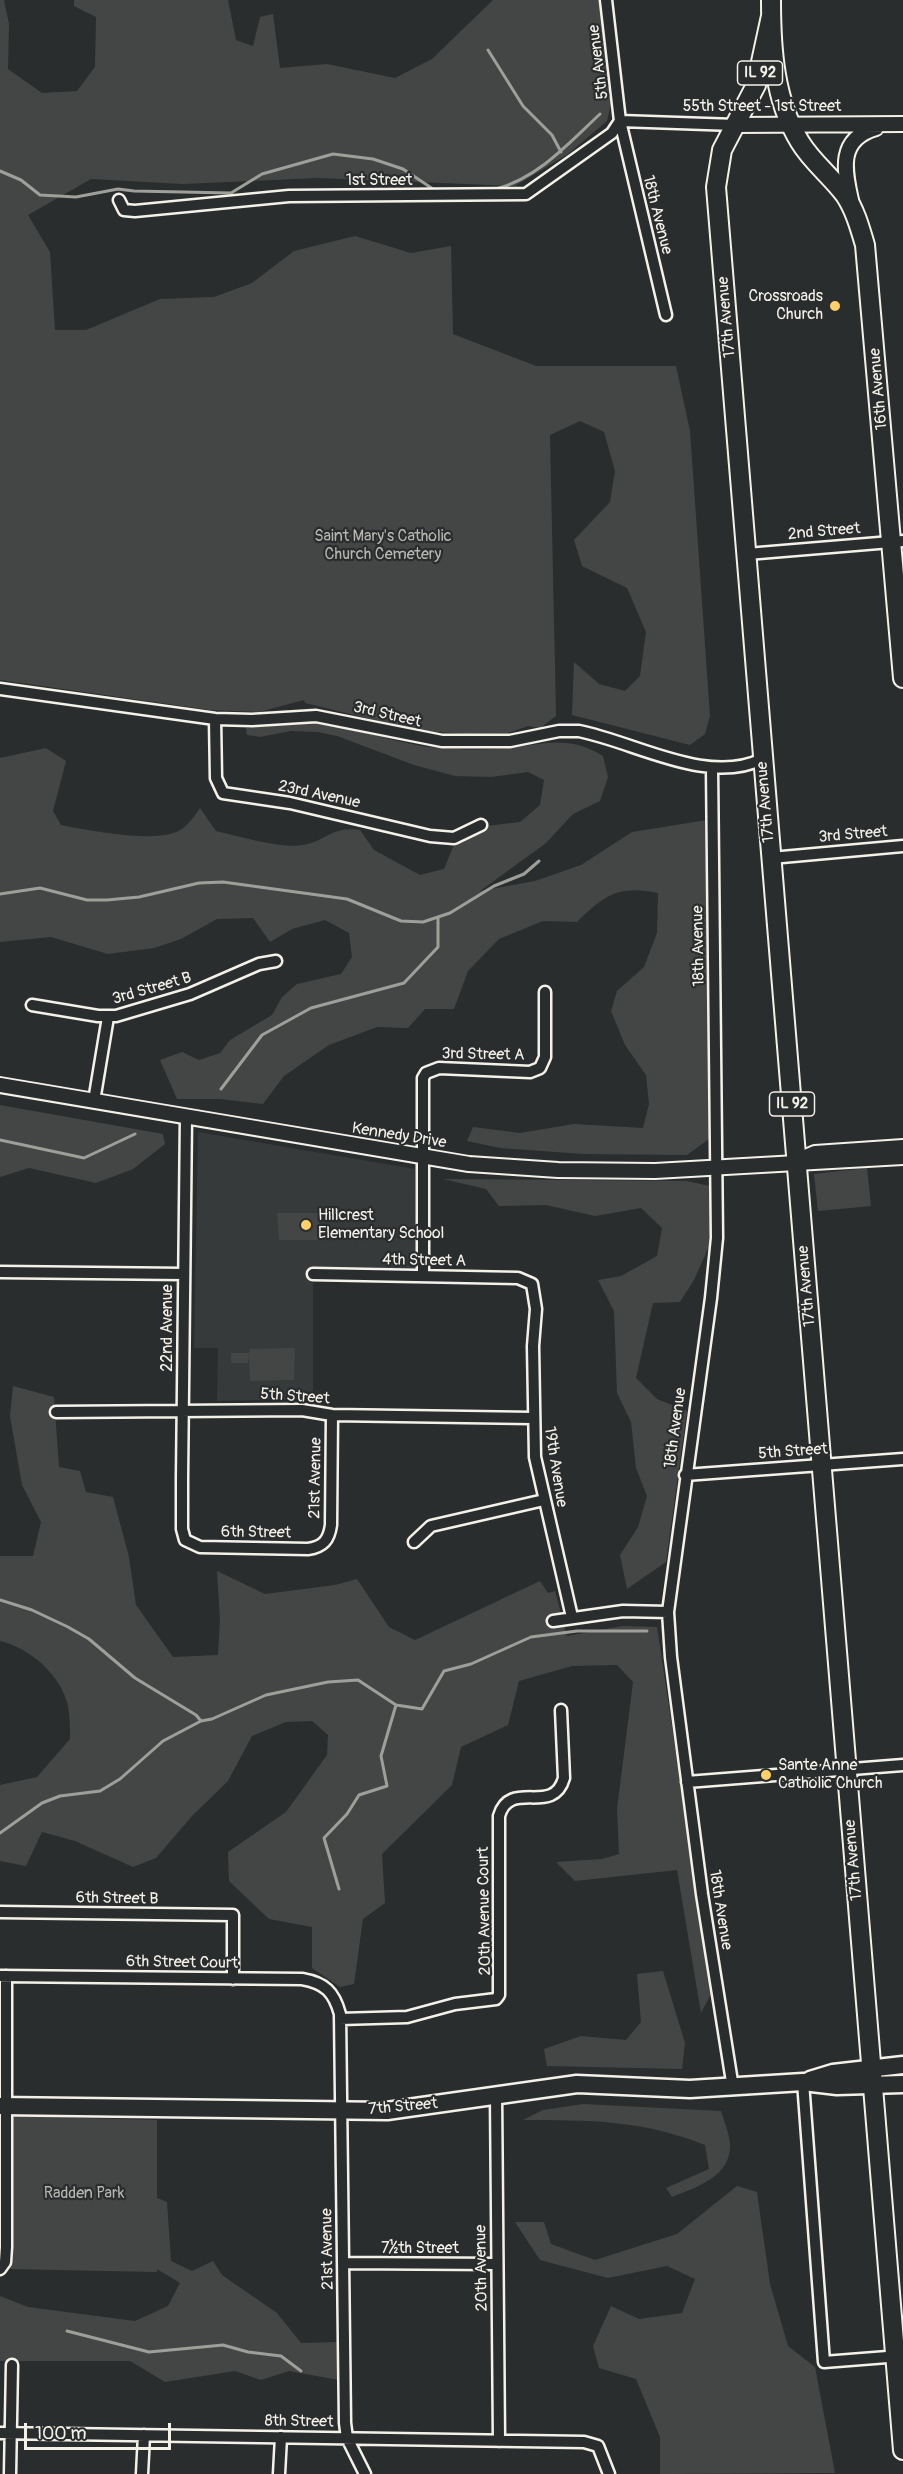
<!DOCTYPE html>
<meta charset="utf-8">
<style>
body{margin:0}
#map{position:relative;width:903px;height:2474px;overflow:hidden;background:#2a2d2e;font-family:Pangolin,sans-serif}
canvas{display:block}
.scale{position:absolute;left:24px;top:2423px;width:147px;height:27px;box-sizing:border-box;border:3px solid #f4f1e8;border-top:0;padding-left:8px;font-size:18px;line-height:21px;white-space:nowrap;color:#f4f1e8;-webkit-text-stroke:4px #2a2d2e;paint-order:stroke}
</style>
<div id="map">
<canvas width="903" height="2474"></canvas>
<div class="scale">100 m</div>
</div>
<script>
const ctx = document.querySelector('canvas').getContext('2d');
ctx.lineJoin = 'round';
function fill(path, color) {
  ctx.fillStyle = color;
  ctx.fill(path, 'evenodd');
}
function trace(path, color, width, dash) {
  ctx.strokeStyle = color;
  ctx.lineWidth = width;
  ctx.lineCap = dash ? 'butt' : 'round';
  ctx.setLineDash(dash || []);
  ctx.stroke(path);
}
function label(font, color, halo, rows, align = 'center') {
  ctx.font = font + ' Pangolin,sans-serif';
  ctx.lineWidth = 4.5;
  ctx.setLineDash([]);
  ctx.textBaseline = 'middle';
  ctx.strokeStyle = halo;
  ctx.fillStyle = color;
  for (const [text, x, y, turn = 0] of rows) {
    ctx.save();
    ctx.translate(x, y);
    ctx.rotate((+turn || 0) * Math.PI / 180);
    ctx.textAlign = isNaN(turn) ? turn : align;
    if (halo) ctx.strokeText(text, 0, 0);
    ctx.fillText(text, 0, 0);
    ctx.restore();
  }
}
fill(new Path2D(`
 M198,1132L415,1169L416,1284L313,1281V1402L304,1399L217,1401L218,1348H194Z`), '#373a3a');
fill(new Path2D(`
 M0,0H4L9,24L8,69L42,93L77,91L95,67L96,17L74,6V0H228L236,40L253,46L260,17L273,14L280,68L327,64L395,78L432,59L493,0H600L613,95L607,121L568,154L515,186L318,178L183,184L91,179L28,215L50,252L55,330H86L160,299L214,297L252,283L294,251L355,236L411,253L451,246L453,334L536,366H676L690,431L710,716L705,734L690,745L572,715L574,662L599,684L625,691L640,676L646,632L627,588L582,566L574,540L610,502L615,471L604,432L580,421L550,435L556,716L540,728L528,726L508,733L469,734L420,731L305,703L304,700L259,712L210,710L0,680Z
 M325,721C359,730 394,742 428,747C455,750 483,750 510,748C546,744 568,735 603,756L608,777L600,801L573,814L546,843L480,891L535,881L581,865L632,832L707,820L709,1139L687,1155L583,1154L500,1148L467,1141L473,1127L520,1133L574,1124L643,1128L649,1104L646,1075L625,1045L611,1011L617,991L644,967L657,933L658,893C618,885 605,895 577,922L543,921L499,939L468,971L454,1009H425L408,1028L377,1027L329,1045L284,1076L263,1104L220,1099H177L160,1060L182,1052L199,1060L220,1053L230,1040L272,1015L282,997L297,984L341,974L352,957L349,933L325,920L292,929L270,942L253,918L217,919L181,939L154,948L108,954L51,937L0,942V758L46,748L66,761L53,811L61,825C87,830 161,845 182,829C189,824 195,815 200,808L216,831C238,836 281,849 303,845C327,841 331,826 360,830L374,850L420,875L444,869L453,847L486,826L520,822L540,805L544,780L528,772L491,777L455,776L414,765L337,736L318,732L291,731L260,737L247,735L246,728Z
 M0,1105L163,1134L165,1144L133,1169L96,1183L29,1168L0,1177Z
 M867,1168L871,1206L818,1211L814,1174Z
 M443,1179L686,1181L710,1186L714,1235L694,1280L680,1302L653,1303L636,1378L657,1399L687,1411L666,1562L627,1589L620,1555L638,1527L647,1496L636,1468L631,1422L617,1393L614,1311L598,1280L621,1276L657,1256L662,1228L641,1208L595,1216L546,1205L499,1206L486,1189Z
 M277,1213H320L318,1240H279Z
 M295,1348L294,1380L250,1381L249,1354L248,1363H231V1353H249L250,1349Z
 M13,1386L54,1397L59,1467L80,1471L86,1492L113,1497L129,1557L136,1605L173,1657L218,1655L220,1620L217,1571L265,1594L335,1585L357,1579L389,1627L415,1640L540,1581L548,1593L555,1591L567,1636L622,1626L657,1627L712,1992L701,2013L677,1870L575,1881L556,1862L602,1859L619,1854L617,1809L633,1682L617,1665L572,1666L519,1681L508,1725L461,1747L452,1785L382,1854L385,1903L363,1919L354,1984L340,1987L312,1968V1927L269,1919L229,1881L228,1852L286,1812L327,1755L328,1735L312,1721L286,1722L252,1736L228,1781L192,1816L156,1858L133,1867L75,1841L42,1832L26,1866L0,1861V1785L37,1777L70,1739C70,1729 70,1717 68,1706C61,1675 30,1648 0,1641V1556H33L41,1522L22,1485L10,1416Z
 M663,1971L685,2043L682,2069L547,2066L544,2049L581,2036L626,2040L641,2022L637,1974Z
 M583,2104L721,2111C724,2121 729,2133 730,2143C732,2177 696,2187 672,2197L666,2188L709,2169L705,2145C642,2120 590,2120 523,2120L543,2110Z
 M14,2116L157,2120V2198L167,2202L171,2261L192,2271L213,2261L222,2275L277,2313L301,2343L338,2342L339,2380L289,2371L261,2380L235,2371L165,2382L130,2361H0V2296L28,2307L135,2321L168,2306L180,2283L157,2269V2272L10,2269L12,2119Z
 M737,2186L757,2192L770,2284L788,2346L815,2367L835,2473L660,2474V2437L636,2379L599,2368L593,2346L611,2306L639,2319L682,2313L695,2279L667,2266L608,2278L540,2260L515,2222H544L551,2244L595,2260L677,2234Z`), '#444645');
trace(new Path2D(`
 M488,50L523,106L552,135L561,152
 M0,171L21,180L40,195L76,197L118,189L134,191L231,193L262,174L333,154L373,159L403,169L433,189L441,190
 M496,189C538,178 569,143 600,114
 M0,894L40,888L87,900H107L139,897L199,883L223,882L347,899L401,921L423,922L450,913L494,886L524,874L539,861
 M221,1089L262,1035L311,1008L404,983L438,947V917
 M0,1140L84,1158L135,1134
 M0,1600L32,1610L68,1627L89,1639L135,1678L196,1715L201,1721
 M0,1833L42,1803L60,1796L100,1791L120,1779L163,1741L201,1721L212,1719L266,1695L328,1682L358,1680L396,1705L422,1709L444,1671L471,1664L531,1637L577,1631H647
 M339,1889L324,1838L347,1814L359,1795L387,1786L381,1756L396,1705
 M67,2331L149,2352L223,2345L248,2352L281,2356L301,2371`), '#9f9f9a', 3);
const minor = new Path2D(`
 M606,0L620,121L666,315
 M620,121L735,125
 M119,200L124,210L135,211L289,196L526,194L612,133L620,121
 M747,554L903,541
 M0,689L215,719L252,720L316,716L442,741H510L559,731H579C635,742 708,786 762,759
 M215,719L216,778L223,793L290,803L430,836L454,838L481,825
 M712,768L717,1238L711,1298L668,1612L671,1657L702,1894L733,2088
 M771,858L903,846
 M32,1005L98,1016H116L190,994L259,964L276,961
 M94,1101L108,1017
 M186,1117L182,1478V1529L185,1540L200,1547L308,1549C323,1547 329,1540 331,1525L332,1415
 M0,1272L184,1274
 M313,1274L518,1278L532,1284L536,1309L533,1346L535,1457L572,1617
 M423,1275V1078L426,1073L439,1068L530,1072L540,1068L545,1057V992
 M56,1412L302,1410L332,1415L532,1418
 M685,1475L903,1459
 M414,1542L431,1526L544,1500
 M553,1621L623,1611L668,1612
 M687,1782L903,1765
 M0,1912L233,1915V1979
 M0,1976L302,1979C325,1983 334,1992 340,2014L345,2423L347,2438L365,2474
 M340,2019L407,2017L455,2004L496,1999L499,1995V1816C510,1778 553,1817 564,1778L561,1710
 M803,2082L824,2362L900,2356
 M496,2095L499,2441
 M343,2263L497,2264
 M0,2269L5,2262L6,2247V1976
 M0,2433L584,2442L598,2446L609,2474
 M10,2474L12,2365
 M142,2474L144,2435
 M279,2474L281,2437`);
const tertiary = new Path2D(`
 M735,125L903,124
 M851,200C844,169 838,139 876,128
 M0,1085L469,1164L558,1170L655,1171L903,1157
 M799,1160L815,1153L903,1147`);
const secondary = new Path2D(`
 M810,2080L833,2073L903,2065
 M0,2106L387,2111L577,2084L690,2089L803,2082L837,2086L903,2084`);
const primary = new Path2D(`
 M771,0C771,48 774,100 800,142C812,162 831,176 845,195C855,210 860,228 865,245L903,678
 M771,16L756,85L722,150L716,187L903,2450`);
trace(minor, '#f4f1e8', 15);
trace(tertiary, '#f4f1e8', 18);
trace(secondary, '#f4f1e8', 21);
trace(primary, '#f4f1e8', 22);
trace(minor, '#2a2d2e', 10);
trace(tertiary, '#2a2d2e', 14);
trace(secondary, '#2a2d2e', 16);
trace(primary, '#2a2d2e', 18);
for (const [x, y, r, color] of [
 [835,306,6,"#ffd166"],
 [306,1225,6,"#ffd166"],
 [766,1775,6,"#ffd166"]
]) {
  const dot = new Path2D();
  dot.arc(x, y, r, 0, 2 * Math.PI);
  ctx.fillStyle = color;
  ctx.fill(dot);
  trace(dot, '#2a2d2e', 2);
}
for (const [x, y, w] of [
 [760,73,45],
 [792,1104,45]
]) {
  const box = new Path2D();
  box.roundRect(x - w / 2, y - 12, w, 24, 4.5);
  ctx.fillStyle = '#2a2d2e';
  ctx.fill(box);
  trace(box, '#f4f1e8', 1.5);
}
label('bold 15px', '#f4f1e8', null, [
 ["IL 92",760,73],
 ["IL 92",792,1104]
]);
label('16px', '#f4f1e8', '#2a2d2e', [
 ["5th Avenue",599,62,-97],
 ["55th Street - 1st Street",762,107],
 ["1st Street",379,181],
 ["18th Avenue",657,215,76],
 ["17th Avenue",727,317,-95],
 ["16th Avenue",879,389,-95],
 ["2nd Street",824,532,-5],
 ["3rd Street",387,715,13],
 ["23rd Avenue",319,795,12],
 ["17th Avenue",766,802,-95],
 ["3rd Street",853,835,-5],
 ["18th Avenue",699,946,-91],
 ["3rd Street B",152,989,-16],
 ["3rd Street A",483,1055,1],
 ["Kennedy Drive",399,1136,9],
 ["4th Street A",424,1261,1],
 ["17th Avenue",807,1286,-95],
 ["22nd Avenue",168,1328,-90],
 ["5th Street",295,1397,4],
 ["18th Avenue",676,1428,-82],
 ["5th Street",793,1452,-4],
 ["19th Avenue",555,1467,81],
 ["21st Avenue",316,1478,-89],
 ["6th Street",256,1533,1],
 ["17th Avenue",854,1860,-95],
 ["6th Street B",117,1899,1],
 ["18th Avenue",720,1910,81],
 ["20th Avenue Court",485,1911,-91],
 ["6th Street Court",182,1963,1],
 ["7th Street",403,2107,-5],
 ["21st Avenue",328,2249,-91],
 ["7½th Street",420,2249],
 ["20th Avenue",482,2268,-91],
 ["8th Street",299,2422,1]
]);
label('16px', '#f4f1e8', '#2a2d2e', [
 ["Crossroads",823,297,"right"],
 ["Church",823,315,"right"],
 ["Hillcrest",318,1216],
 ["Elementary School",318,1234],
 ["Sante Anne",778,1766],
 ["Catholic Church",778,1784]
], 'left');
label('16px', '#b6b5af', '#2a2d2e', [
 ["Saint Mary's Catholic",383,537],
 ["Church Cemetery",383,555],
 ["Radden Park",84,2194]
]);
</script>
